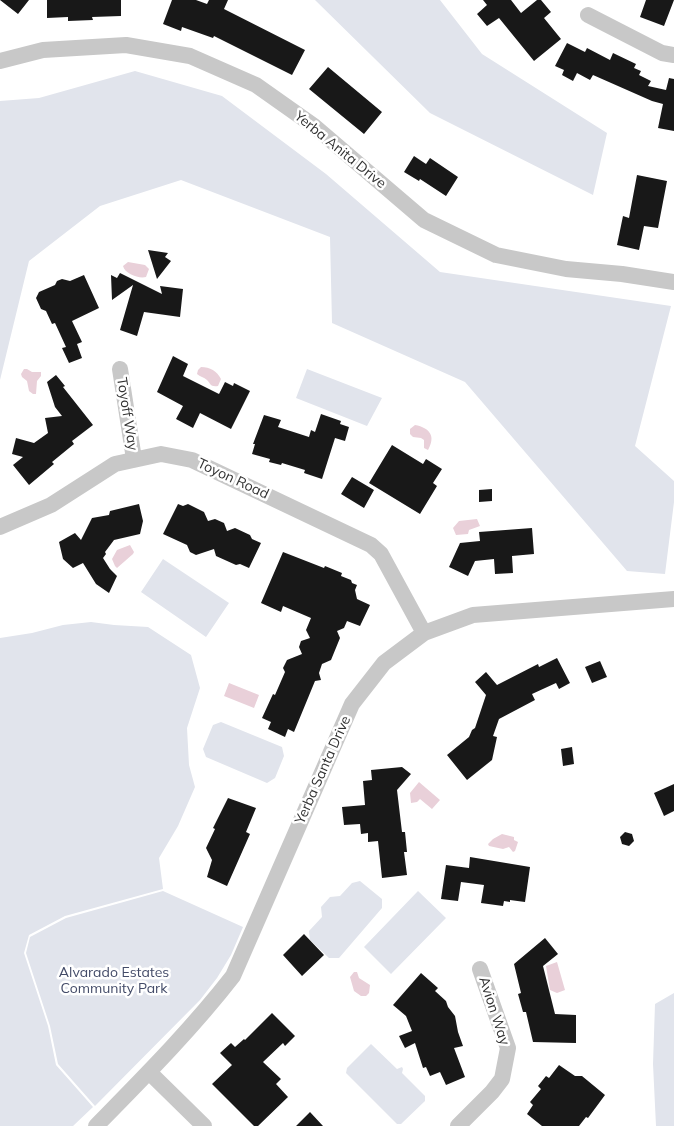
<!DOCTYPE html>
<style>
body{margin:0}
canvas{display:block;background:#fff}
</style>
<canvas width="674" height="1126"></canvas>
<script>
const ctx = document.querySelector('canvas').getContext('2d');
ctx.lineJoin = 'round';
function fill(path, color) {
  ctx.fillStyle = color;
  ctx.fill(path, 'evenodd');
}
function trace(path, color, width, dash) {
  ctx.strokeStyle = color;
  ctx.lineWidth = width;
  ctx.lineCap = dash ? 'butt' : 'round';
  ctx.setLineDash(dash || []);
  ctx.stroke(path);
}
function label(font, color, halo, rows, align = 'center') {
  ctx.font = font + ' Mulish,sans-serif';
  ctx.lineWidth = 5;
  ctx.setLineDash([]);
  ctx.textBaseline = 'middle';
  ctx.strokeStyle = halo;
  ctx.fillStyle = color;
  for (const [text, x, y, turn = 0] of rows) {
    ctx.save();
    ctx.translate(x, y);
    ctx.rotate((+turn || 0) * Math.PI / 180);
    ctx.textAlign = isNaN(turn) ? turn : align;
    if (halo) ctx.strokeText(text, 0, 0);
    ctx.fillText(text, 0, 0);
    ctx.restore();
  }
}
fill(new Path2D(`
 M315,0H440L482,54L607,133L593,195L430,113Z
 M135,71L222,96L326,174L440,272L671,306L635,446L674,481V502L665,574L627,571L465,382L332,323L330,237L181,180L100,206L29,261L0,380V101L39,98Z
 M307,369L382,398L367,426L296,398Z
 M163,559L229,603L206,637L141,592Z
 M91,622L114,625L148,627L191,655L200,688L187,728L189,765L195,787L178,826L159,858L163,889L65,916L29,935L24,953L48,1026L56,1065L93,1107L73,1126H0V638L32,633L63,625Z
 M221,722L282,747L284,756L275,778L267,783L206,757L203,749L213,725Z
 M360,881L382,899V908L339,958H329L310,940L309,931L322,917L321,907L330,897L340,896L352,883Z
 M163,891L243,927L231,955L217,978L200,1000L95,1106L58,1064L50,1026L26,953L30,937L66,918Z
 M418,891L446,918L391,974L364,947Z
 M674,993V1126H656L653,1064L655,1004Z
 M371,1044L397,1069L402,1067L403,1069L402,1073L425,1096V1101L401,1124H397L346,1073L347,1068Z`), '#e1e4ec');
fill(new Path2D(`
 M128,262L145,265L149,269L146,277C139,279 125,274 123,266Z
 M201,367C210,367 217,371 221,379L218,386C210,387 211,384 207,380C204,377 200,377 197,374L198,370Z
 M24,369H27L32,372H41V376L37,381L36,394H33L29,391L27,381L22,377L21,374Z
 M415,425C430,428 436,436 428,450L424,448V440L421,438L413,437L410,434V429Z
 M477,519L480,526L469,530L468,534L456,535L453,528L459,521Z
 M130,545L134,552L133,554L117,568L115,566L112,559L117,550Z
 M229,683L259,695L254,708L224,696Z
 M419,782L440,800L432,809L420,799L417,802L411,803L410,793Z
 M502,834L514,837V840L518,842L515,851L513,852L509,847L503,849L489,846L488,844L493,839Z
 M557,962L565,990L557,993L550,990L546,966Z
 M354,972H357L359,978L370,985L369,993L366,996H361L354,991L350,977Z`), '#e9d0d9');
fill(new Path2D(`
 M0,0H29L18,14Z
 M47,0H121V16L92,17L93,20L68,21V17L47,18Z
 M172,0H196L207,4L209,0H228L224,9L305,50L292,75L214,36L213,38L182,27L181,31L163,24Z
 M483,0H511L521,13L537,0H541L551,12L544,18L561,39L534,61L499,18L487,26L477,14L487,5Z
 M646,0H674L664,26L640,17Z
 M567,43L585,52L587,48L610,60L613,53L636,64L634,68L641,71L639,75L651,81L648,86L666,90L669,78L674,79V131L658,128L663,104L652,101L593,75L590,80L577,73L573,81L562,75L564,70L555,66Z
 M328,67L382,112L364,134L309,89Z
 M414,156L426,164L430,158L458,177L446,196L420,179L419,181L404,172Z
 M637,175L667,181L658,228L644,226L639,250L617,245L623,216L629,218Z
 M148,250L168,253L165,257L171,261L157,279Z
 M120,273L162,294L160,286L183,289L180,317L144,312L137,336L120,330L133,285L112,300L111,275L117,278Z
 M84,275L99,308L72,321L82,342L77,344L82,358L69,363L62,348L66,347L55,323L52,324L46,311L41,309L36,298L39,292L55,285L57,281L62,279L70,281Z
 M173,356L188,364L183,376L219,394L225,382L233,386L234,383L250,391L231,429L200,413L193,428L176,419L183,406L157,392Z
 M56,375L65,386L63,387L93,425L72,441L74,444L52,462L54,464L29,485L13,465L23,457L12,454L16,438L34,443L48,433L45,418L62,416L55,407L47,382Z
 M321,414L341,421L340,424L349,427L345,441L335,438L322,479L304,473L305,470L282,463L281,465L269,462L270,459L252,454L255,444H253L264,415L281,420L278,427L309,437L311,430L315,432Z
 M392,445L423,464L426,459L442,469L433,483L437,486L420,514L369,483Z
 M352,477L374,490L364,508L341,494Z
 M492,489V501L479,502V490Z
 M139,504L143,521L140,534L114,540L105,552L106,554L103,558L110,569L117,576L109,593L96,584L83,563L73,568L63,559L59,542L75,533L81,540L92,518L109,515L110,511Z
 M178,504L183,506L188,504L204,512L208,521L215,519L224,523L227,531L235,528L250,535L252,539L261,543L249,568L240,564L236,565L216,556L214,549L196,555L190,552L187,545L163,534Z
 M532,528L534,554L512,556L513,573L495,574L494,559L475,561L468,576L449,567L460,543L480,541L479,532Z
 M283,552L324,568L325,566L342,573L341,576L351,580L352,583L357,585L355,590L357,599L370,605L360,626L347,621L344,628L337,631L340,638L331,660L322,664L319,673L321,680L315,681L294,732L288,729L285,737L268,729L271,722L262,718L273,694L275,695L285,672L283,668L287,660L302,654L299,647L301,641L310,638L306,630L311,618L283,606L281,612L261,603Z
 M557,658L570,683L559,689L556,683L532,694L535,700L499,719L493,736L497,737L492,760L467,780L447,755L469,737L472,730L475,728L486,695L475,682L486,672L497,685L538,664L539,667Z
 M600,661L607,677L592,683L585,667Z
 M572,747L574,764L563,766L561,749Z
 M402,767L411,774L397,790L402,832H405L407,852H404L407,875L382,878L378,841L368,842V833L361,834L360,824L344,825L342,807L365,805L363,781L372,780L371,770Z
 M674,784V811L664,816L654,793Z
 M228,798L256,808L246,832L250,834L227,886L207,877L212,860L206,848L215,829L213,828Z
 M625,832L632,834L634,841L629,846L622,844L620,837Z
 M470,857L530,867L525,902L510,900V902L504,901L503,906L481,903L484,885L461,882L458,901L441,899L446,865L469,868Z
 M304,934L324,955L302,976L283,955Z
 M545,938L558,954L543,966L555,1014L576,1015V1043L533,1042L526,1012H523L518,994L521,993L514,964Z
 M421,973L438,988L435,991L446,1001L448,1007L455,1016L458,1032L463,1046L454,1048L465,1077L446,1085L440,1072L430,1076L426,1067L423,1068L415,1043L405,1048L399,1036L412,1031L406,1016L393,1005Z
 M272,1013L295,1036L285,1046L283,1043L263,1062L281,1079L276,1084L288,1097L258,1126H254L212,1084L232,1065L220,1053L231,1043L235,1047L244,1039L245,1040Z
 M559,1065L575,1076H582L605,1095L588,1118L586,1117L579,1126H542L527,1114L533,1105L530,1102L541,1089L538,1086L546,1076L549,1078Z
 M310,1112L323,1126H296Z`), '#181818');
trace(new Path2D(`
 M588,15L662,53L674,55
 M0,61L43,50L126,45L190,56L256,85L314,126L424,220L496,255L566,269L622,274L674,282
 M120,369L134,459
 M0,527L51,505L115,464L161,454L192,460L371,545L381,554L424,633
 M149,1072L204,1126
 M96,1126C143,1078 191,1030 233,976L352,704L384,663L424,633L473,615L674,599
 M458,1126L492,1092L502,1079L508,1048L480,969`), '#c8c8c8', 16);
label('14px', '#313131', '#fff', [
 ["Yerba Anita Drive",340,150,39],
 ["Toyoff Way",127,414,81],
 ["Toyon Road",233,479,25],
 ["Yerba Santa Drive",323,770,-66],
 ["Avion Way",494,1011,72]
]);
label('14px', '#434b68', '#fff', [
 ["Alvarado Estates",114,973],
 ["Community Park",114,989]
]);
</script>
